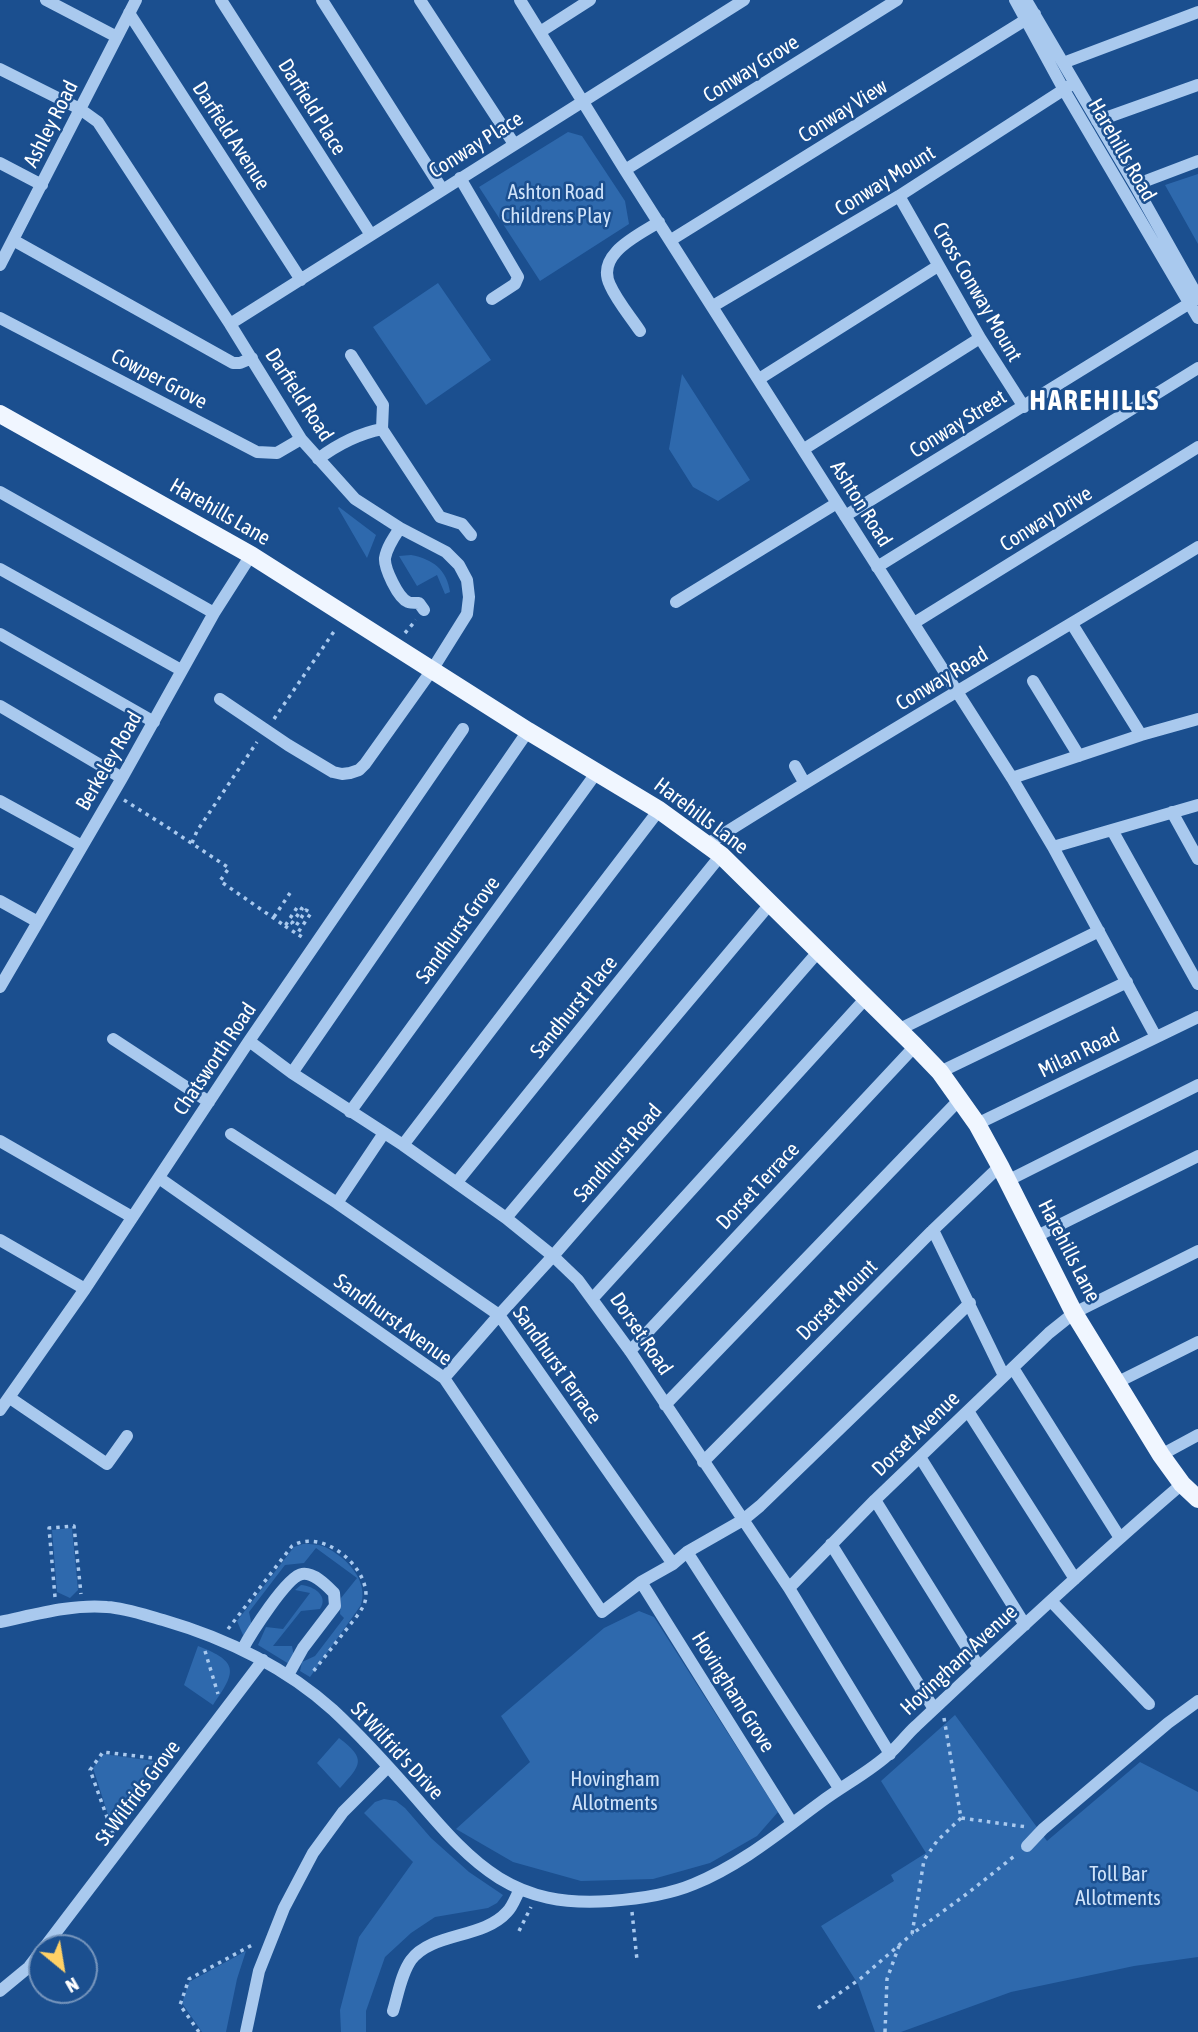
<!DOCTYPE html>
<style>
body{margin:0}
#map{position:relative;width:1198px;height:2032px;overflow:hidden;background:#1b4f8f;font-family:"Asap Condensed",sans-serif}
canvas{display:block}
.north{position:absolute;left:28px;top:1934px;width:70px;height:70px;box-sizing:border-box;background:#1b4f8f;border:2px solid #7695bc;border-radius:50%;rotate:150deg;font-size:19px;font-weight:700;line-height:28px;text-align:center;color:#fff}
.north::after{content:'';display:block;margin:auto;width:24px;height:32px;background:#ffd166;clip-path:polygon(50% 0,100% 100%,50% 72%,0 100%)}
</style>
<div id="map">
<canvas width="1198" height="2032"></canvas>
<div class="north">N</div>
</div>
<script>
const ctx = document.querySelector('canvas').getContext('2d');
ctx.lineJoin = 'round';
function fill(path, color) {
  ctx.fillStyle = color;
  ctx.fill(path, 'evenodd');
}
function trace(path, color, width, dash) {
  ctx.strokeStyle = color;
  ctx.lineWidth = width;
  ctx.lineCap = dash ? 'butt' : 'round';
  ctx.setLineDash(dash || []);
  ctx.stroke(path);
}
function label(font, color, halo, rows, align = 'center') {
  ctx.font = font + ' "Asap Condensed",sans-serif';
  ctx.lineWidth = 5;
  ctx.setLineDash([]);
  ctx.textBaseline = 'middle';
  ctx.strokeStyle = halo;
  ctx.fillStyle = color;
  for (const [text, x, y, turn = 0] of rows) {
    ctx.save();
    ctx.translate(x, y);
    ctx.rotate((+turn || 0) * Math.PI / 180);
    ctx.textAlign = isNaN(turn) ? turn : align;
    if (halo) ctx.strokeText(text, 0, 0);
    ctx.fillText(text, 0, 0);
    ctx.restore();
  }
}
fill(new Path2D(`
 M568,132L582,136L625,201L629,224L540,281L479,187Z
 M1198,174V244L1165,185Z
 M438,283L491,360L426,405L373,327Z
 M682,374L750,480L718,501L693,487L669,449Z
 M339,507L376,535L367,558L338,508Z
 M411,555C433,559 447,570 450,592L445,594L437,575L417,586L399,556Z
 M72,1528L78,1590L70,1598L57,1592L52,1530Z
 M303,1544C311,1544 318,1544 325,1547C346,1557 369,1580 361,1605L310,1677L300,1671L302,1662L315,1656L344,1618L340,1614L341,1598L357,1578L316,1548L304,1563L285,1565L249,1612L252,1626L248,1638L243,1635L237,1621L294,1547Z
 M301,1585C314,1586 329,1596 320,1609L301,1611L273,1646H292L294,1657L289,1664L258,1645L266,1627L283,1629L310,1593L295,1590Z
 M639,1611L654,1617L778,1812L757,1836L710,1863L653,1879L581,1881L513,1862L456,1829L530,1762L501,1716L604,1628Z
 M198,1646C240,1662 236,1672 213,1705L184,1685Z
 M955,1715L1047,1841L1140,1762L1198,1792V1957L1134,1966L1011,1992L901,2032H875L858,1984L821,1926L894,1881L891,1875L926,1853L881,1781Z
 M339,1738C367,1759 361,1765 340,1788L317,1763Z
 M103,1754L161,1762L164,1770L120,1826L111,1824L93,1768Z
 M384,1799L396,1801L405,1808L431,1838L469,1872L503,1895L497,1903L488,1908L435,1917L411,1933L385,1957L366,2011V2032H341L340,2010L359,1937L413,1862L364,1813L375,1802Z
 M246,1951L237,1979L226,2032H202L182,2003L189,1982Z`), '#2e69ad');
trace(new Path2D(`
 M405,633L416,620
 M274,719L335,630
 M124,800L167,827L229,868L220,881L285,926L298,906L302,909L292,923L296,926L306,910L311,913L297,934L302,937
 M192,843L197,831L257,742
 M274,917L290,893
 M285,926L297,934
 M55,1597L49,1528L74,1526L81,1594
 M228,1629L292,1546C321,1528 366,1564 366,1595C366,1603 362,1609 357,1616L312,1673
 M205,1651L218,1694
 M944,1718L961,1818L1027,1827
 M961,1818L937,1841L924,1860L912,1934L968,1893L1017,1854
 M113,1834L90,1770L103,1752L170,1760
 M632,1912L637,1960
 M519,1931L531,1907
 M818,2008L860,1979L912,1934
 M199,2032L180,2005L189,1979L254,1944
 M885,2032L887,1979L899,1946`), '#a9c9ee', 3.5, [3.5, 5]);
trace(new Path2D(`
 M46,0L117,37
 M221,0L371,235
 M322,0L442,189
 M420,0L514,144
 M520,0L625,170L1012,778L1053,847L1156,1037
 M1015,0L1064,90L1198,318
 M1026,0L1135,185L1198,297
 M129,13L301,280
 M540,32L590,0
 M1063,63L1198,12
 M0,69L80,109L98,122L230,324L301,439L355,499L400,528L446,552L459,565L467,580L469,597L467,614L432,670L365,764L359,770L350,773L342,774L333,772L288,745L220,699
 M1097,121L1198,85
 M0,163L42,185
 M625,170L897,0
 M460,178L518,277L515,284L492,299
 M1135,185L1198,161
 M899,196L980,338L1024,407
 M13,240L233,363H240L252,358
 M671,240L1035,14
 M0,265L136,0
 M713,306L899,196L1074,83
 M0,318L257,452L277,453L301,439
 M230,324L744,0
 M640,331C630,316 617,301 610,285C595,254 639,235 659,222
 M351,355L383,405L382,429L440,517L462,524L471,535
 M759,379L938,266
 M804,449L980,338
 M318,459C338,444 357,434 382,429
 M0,492L214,613
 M845,516L1198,298
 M400,528C394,537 387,547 385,558C384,568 398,598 408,602C410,603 417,603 419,603L424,610
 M877,567L1198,368
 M0,569L181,670
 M676,602L837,503
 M914,623L1198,447
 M1072,624L1141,735
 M0,634L154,722
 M1033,681L1079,756
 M0,706L122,778
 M795,766L804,782
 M1012,778L1141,735L1198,719
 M0,801L82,846
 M1172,812L1198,859
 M1112,830L1198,984
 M706,845C868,742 1034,647 1198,547
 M1053,847L1198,805
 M0,901L38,922
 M0,987L122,778L214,613L251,555
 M898,1030L1099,931
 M113,1039L209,1102
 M249,1041L292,1073L403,1145L506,1218L553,1256L578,1280L630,1351L789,1588L890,1754
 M940,1072L1127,982
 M292,1073L528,731
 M350,1112L597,772
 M977,1124L1198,1017
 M384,1133L337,1203L499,1315L673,1564
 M231,1134L337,1203
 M0,1141L132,1217
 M403,1145L659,810
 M159,1178L444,1378L602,1612L641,1582L673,1564L687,1552L743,1520L760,1506L970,1303
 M1007,1181L1198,1085
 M457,1182L721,855
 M506,1218L770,904
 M933,1230L1004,1376
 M1035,1237L1198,1156
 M0,1240L85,1289
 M593,1298L866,998
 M630,1351L915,1046
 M1013,1368L1120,1538
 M444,1378L499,1315L553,1256L818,952
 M1116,1383L1198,1342
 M10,1398L107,1464L127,1436
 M665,1405L960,1099
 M0,1410L85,1289L249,1041L463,729
 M968,1411L1075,1579
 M1161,1455L1198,1435
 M920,1457L1025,1625
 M703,1462L933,1230L1000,1166
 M875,1500L979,1667
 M831,1544L934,1709
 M687,1552L839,1788
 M641,1582L792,1823
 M789,1588L875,1500L1049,1333L1074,1313L1198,1251
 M1051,1601L1149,1704
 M0,1622C34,1615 71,1604 107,1607C125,1608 145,1615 163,1620C225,1638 284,1666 333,1710C363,1738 390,1768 417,1799C475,1867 514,1908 610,1901C638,1899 668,1895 694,1884C741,1865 780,1832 821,1802C842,1786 873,1770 891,1752C900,1744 907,1734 916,1726C1003,1644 1091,1562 1182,1484
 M242,1650C250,1635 287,1576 302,1574C314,1572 327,1586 334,1593L335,1606L303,1648L288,1675
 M1027,1846L1043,1829L1168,1723L1198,1701
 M44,1948L263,1660
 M0,1991L29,1967L42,1950
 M393,2011C398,1995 401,1974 411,1960C432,1932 483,1939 507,1912C513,1906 516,1896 520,1889
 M246,2032L259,1971L284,1908L313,1853L343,1812L388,1767`), '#a9c9ee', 12);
trace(new Path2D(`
 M0,414L251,555L528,731L659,810L721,855L915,1046L940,1072L977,1124L1000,1166L1074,1313L1161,1455L1182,1484L1198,1499`), '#f0f6ff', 18);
label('21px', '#fff', '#1b4f8f', [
 ["Conway Grove",751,69,-32],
 ["Darfield Place",312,107,58],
 ["Conway View",843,111,-32],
 ["Ashley Road",51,124,-63],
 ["Darfield Avenue",231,136,57],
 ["Conway Place",476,145,-32],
 ["Harehills Road",1122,150,60],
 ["Conway Mount",885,181,-32],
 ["Cross Conway Mount",977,292,60],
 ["Cowper Grove",159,379,28],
 ["Darfield Road",299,395,57],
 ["Conway Street",958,424,-32],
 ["Ashton Road",861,504,58],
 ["Harehills Lane",220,512,30],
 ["Conway Drive",1046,519,-32],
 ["Conway Road",942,679,-31],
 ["Berkeley Road",109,761,-60],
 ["Harehills Lane",701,816,37],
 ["Sandhurst Grove",458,930,-54],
 ["Sandhurst Place",574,1007,-51],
 ["Milan Road",1079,1053,-26],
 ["Chatsworth Road",215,1059,-56],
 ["Sandhurst Road",618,1153,-49],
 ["Dorset Terrace",758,1186,-47],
 ["Harehills Lane",1069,1251,63],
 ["Dorset Mount",837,1300,-45],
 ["Sandhurst Avenue",393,1320,36],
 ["Dorset Road",641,1334,56],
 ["Sandhurst Terrace",557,1365,55],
 ["Dorset Avenue",916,1434,-44],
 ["Hovingham Avenue",959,1660,-43],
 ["Hovingham Grove",733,1692,58],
 ["St Wilfrid's Drive",397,1751,47],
 ["St Wilfrids Grove",138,1793,-53]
]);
label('21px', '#cfe3fa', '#1b4f8f', [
 ["Ashton Road",556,192],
 ["Childrens Play",556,216],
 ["Hovingham",615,1779],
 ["Allotments",615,1803],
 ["Toll Bar",1118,1874],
 ["Allotments",1118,1898]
]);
ctx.letterSpacing = '2px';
label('bold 28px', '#fff', '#1b4f8f', [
 ["HAREHILLS",1095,401]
]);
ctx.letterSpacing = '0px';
</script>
